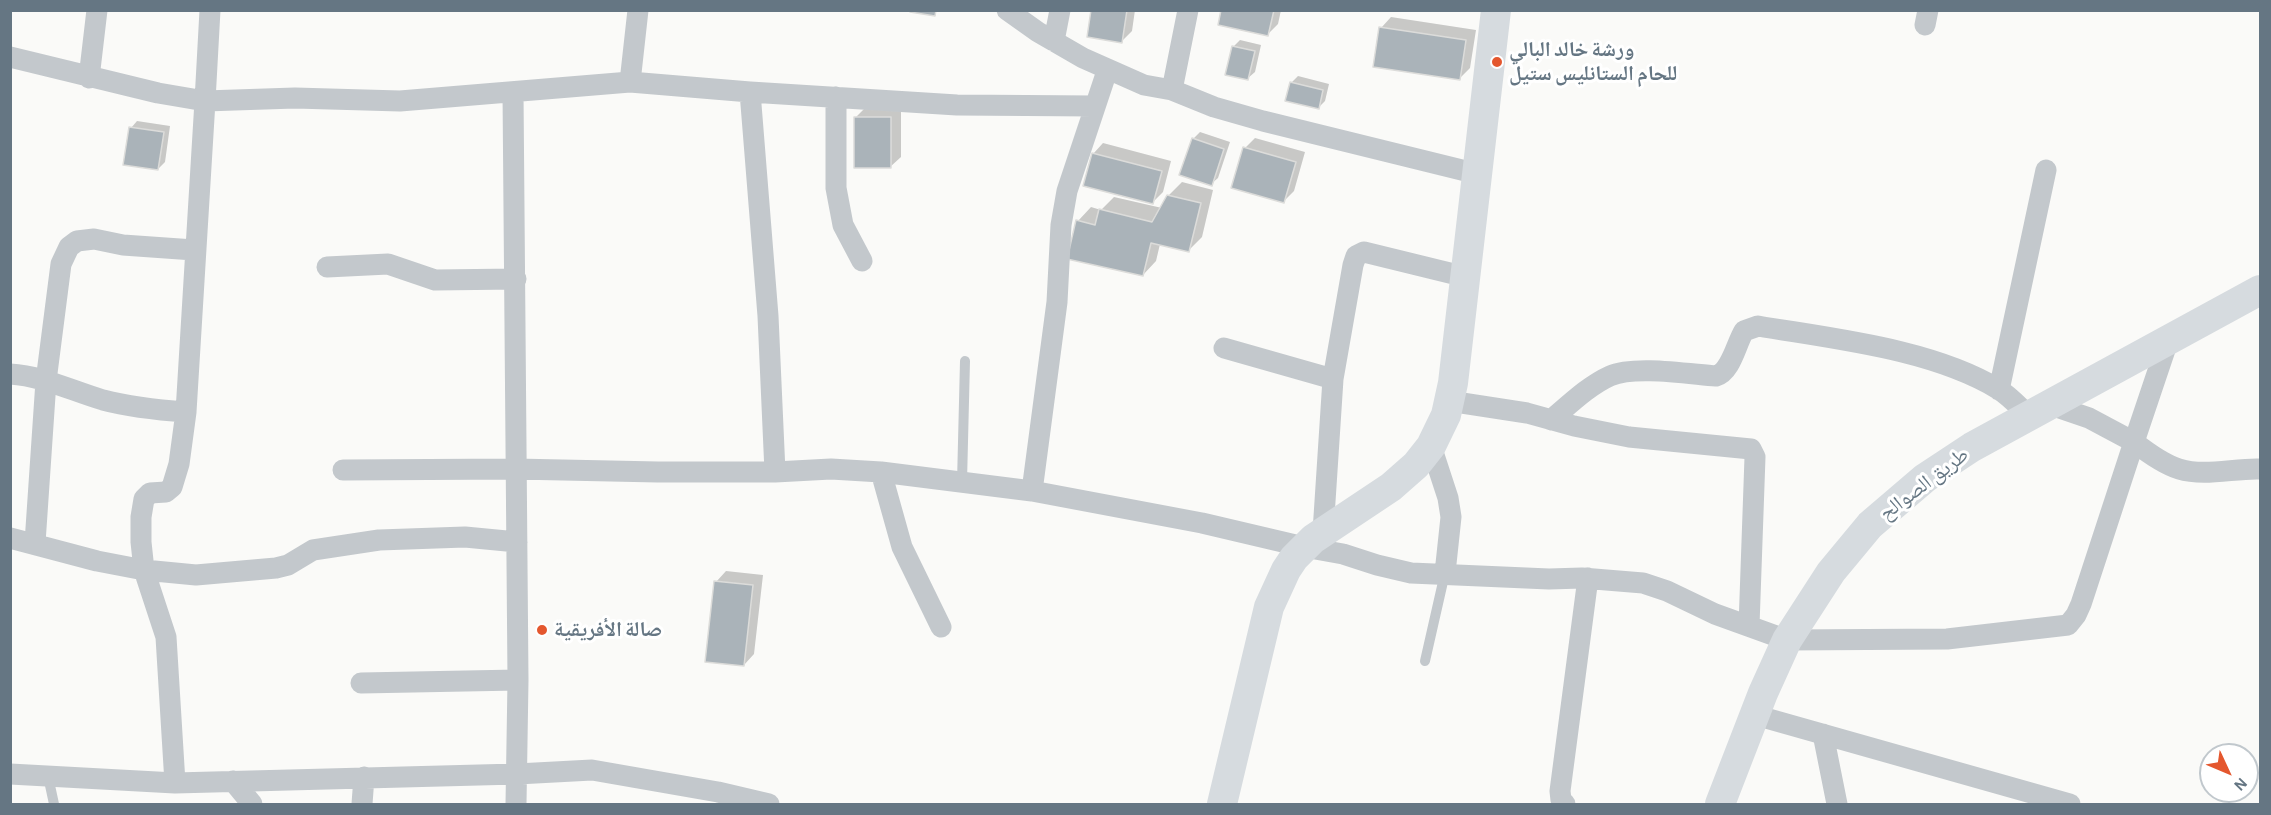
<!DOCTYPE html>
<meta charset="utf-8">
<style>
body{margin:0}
#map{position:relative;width:2271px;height:815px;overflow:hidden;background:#fafaf8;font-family:"Alegreya Sans",sans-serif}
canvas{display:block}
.frame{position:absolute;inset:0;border:12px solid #657683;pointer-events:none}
.north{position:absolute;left:2199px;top:743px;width:60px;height:60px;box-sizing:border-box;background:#fff;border:2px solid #c1c8cd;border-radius:50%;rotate:134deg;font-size:16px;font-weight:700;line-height:24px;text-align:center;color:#657683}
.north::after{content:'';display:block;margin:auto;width:21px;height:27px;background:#e4572e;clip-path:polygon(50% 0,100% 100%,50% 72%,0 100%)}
</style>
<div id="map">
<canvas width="2271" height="815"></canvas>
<div class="frame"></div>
<div class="north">N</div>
</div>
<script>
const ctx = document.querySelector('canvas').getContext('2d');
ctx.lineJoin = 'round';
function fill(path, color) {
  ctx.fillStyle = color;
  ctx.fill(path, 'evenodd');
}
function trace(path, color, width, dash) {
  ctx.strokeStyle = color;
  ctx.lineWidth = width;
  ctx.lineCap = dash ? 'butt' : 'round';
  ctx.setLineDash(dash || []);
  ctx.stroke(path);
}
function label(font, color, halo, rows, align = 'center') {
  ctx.font = font + ' "Alegreya Sans","Noto Naskh Arabic",sans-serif';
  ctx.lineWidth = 6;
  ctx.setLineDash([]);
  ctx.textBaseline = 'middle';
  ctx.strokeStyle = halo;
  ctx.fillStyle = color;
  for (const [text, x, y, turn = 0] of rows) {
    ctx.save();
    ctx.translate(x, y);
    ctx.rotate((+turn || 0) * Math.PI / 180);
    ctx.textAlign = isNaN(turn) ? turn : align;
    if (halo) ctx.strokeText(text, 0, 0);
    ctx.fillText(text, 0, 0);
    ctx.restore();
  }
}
fill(new Path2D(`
 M1093,10H1135L1132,31L1122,41Z
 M1223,10H1281L1278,24L1268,34Z
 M1391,17L1476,30L1470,68L1459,79L1381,28Z
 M1240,40L1261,45L1255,72L1248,78L1233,47Z
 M1298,76L1329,84L1325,101L1318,108L1291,83Z
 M866,107H901V157L890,167L855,118Z
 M137,121L170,126L165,162L158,169L131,128Z
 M1200,132L1230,142L1218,178L1211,184L1193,139Z
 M1255,138L1305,152L1294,191L1283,202L1245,148Z
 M1103,143L1171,161L1163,192L1153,202L1093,154Z
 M1182,182L1213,190L1202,237L1189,250L1160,244L1156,261L1143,275L1078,221L1091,207L1101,210L1114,197L1162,208L1168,196Z
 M726,571L763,575L754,654L744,665L716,582Z`), '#0003');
const building = new Path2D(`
 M910,10H936L935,16L910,12Z
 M1091,10H1127L1122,43L1087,37Z
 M1221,10H1274L1268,36L1218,25Z
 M1379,27L1466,40L1460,80L1373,67Z
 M1232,46L1255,51L1248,80L1225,75Z
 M1290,82L1323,90L1319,109L1285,101Z
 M854,117H891V168H854Z
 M129,127L164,132L158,170L123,165Z
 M1192,138L1224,149L1212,186L1179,175Z
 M1243,147L1296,162L1284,203L1231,188Z
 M1092,153L1162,171L1153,204L1083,186Z
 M1167,195L1201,203L1189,252L1151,243L1143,276L1067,259L1076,220L1095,225L1099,209L1152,222Z
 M714,581L753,585L744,666L705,662Z`);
fill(building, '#aab3b9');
trace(building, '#dcdcda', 1.5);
trace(new Path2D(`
 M962,482L965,361
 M1425,661L1445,573
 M48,776L54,804`), '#c3c8cc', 10);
trace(new Path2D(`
 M210,10L205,101L295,98L400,101L630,82L638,10
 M1007,10L1038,32L1083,58L1144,85L1172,90L1214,107L1263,121L1478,174
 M1925,25L1928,10
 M1054,41L1060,10
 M10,57L158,93L205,101L186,412L179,464L172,487L166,492L150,493L144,499L141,517V542L144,570L166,637L175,783
 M89,78L97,10
 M630,82L750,92L957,105L1094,106
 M1172,90L1188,10
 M513,92L518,680L516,804
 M750,92L768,316L775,472
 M836,97V188L843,225L862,261
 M327,267L388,264L435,280L516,279
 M2168,341L2134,442C2148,453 2163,464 2179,469C2205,477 2234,468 2260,469
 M1224,348L1333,379
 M10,374C43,376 72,391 103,400C130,407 158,410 186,412
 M1999,390L2046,170
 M1449,401L1527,413L1574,426L1629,437L1751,449L1755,457L1749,626
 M1551,420C1569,405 1588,386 1610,376C1634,365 1689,374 1716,376C1731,372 1736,344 1744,331L1758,326C1834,339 1932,349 1998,389C2010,396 2020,408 2030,417
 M1431,446L1448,498L1451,517L1445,573
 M343,470L515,469L658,472H775L831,469L881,472L1032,491L1202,523L1304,547L1343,554L1377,565L1411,573L1549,579L1582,578L1643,583L1667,591L1715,614L1787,640L1947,639L2068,625L2076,615L2081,604L2134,442L2089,418L2051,405
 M881,472L902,547L941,627
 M1032,491L1057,302L1061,225L1067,191L1107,71
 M1323,532L1333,379L1353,265L1356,256L1364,252L1466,277
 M10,538L97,561L144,570L196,575L276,568L288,565L313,550L379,540L465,537L517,542
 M35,543L46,381L61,264L69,247L77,241L94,239L123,245L194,250
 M361,683L518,680
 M1755,715L2070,804
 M1823,734L1837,804
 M10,774L175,783L517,774L592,770L718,792L769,804
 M233,781L252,804
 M362,804L364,777
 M1565,804L1561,800L1560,791L1588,578`), '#c3c8cc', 21);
trace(new Path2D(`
 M1222,804L1269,607L1286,570L1294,558L1313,539L1391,487L1416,465L1431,446L1446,415L1453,383L1496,10
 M1720,804L1763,693L1787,640L1831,572L1870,525L1925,478L1972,447L2260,290`), '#d6dbdf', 30);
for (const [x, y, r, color] of [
 [1497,62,6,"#e4572e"],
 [542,630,6,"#e4572e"]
]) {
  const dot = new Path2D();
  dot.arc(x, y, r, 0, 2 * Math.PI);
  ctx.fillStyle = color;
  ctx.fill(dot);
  trace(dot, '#fff', 2);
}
label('bold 21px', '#657683', '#fff', [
 ["ورشة خالد البالي",1509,50],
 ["للحام الستانليس ستيل",1509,74],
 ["صالة الأفريقية",554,630]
], 'left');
label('21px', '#657683', '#fff', [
 ["طريق الصوالح",1924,484,-37]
]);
</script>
